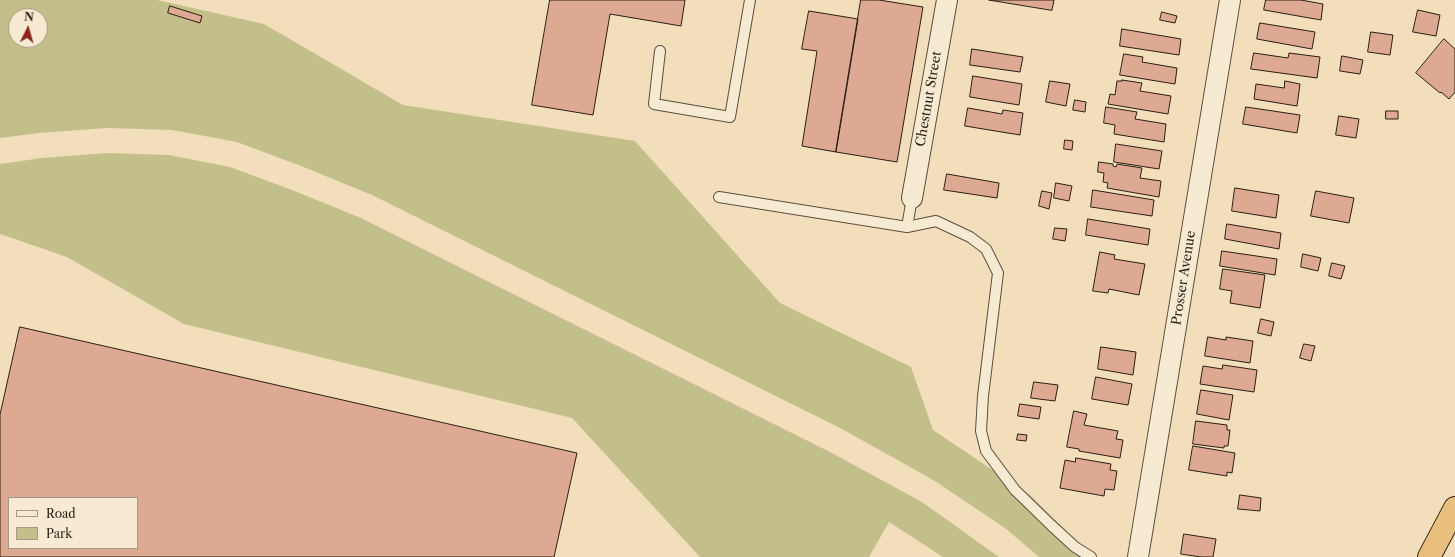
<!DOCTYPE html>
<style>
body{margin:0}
#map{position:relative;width:1455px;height:557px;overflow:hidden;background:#f2debb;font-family:"Libre Caslon Text",serif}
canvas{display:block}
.legend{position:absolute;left:8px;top:497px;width:130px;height:52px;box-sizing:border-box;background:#f7ead3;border:1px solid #a59886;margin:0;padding:5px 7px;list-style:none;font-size:12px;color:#2b1e13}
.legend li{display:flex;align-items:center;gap:8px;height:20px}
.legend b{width:20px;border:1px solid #a59886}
.north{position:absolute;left:8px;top:8px;width:40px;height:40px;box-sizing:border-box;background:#f7ead3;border:1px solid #a59886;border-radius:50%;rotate:5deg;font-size:11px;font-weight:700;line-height:16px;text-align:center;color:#2b1e13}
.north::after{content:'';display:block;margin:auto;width:14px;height:18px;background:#8f2418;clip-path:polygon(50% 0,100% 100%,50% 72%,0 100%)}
</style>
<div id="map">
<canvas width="1455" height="557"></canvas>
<ul class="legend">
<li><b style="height:5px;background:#f7ead3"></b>Road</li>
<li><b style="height:11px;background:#c3bf8b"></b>Park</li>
</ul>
<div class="north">N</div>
</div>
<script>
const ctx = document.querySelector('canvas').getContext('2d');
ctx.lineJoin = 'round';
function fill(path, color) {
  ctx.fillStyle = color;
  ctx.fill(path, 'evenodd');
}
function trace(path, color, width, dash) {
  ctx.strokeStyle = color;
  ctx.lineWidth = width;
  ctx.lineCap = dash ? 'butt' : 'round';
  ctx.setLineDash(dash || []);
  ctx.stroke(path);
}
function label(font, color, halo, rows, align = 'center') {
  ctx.font = font + ' "Libre Caslon Text",serif';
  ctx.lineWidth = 4;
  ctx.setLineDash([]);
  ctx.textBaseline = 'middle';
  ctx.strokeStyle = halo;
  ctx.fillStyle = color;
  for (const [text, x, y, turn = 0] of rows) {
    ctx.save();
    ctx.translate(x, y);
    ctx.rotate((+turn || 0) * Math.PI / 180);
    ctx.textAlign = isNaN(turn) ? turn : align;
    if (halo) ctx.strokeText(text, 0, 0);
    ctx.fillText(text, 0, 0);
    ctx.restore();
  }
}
fill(new Path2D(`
 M0,0H157L264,24L403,105L635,141L780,303L911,367L933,430L1030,495L1092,557H1039L1005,528L935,481L842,429L372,195L301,166L237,142L172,130L107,128L39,133L0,138ZM16,16H40V40H16Z
 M108,153L169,155L230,167L292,190L361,218L830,452L922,502L999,557H943L889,522L869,557H700L572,418L184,324L67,257L0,234V164L42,158Z`), '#c3bf8b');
const building = new Path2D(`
 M550,0H685L681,26L610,14L593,115L532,105Z
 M861,0H879L923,7L897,162L836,152Z
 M989,0H1054L1052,10Z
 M1266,0H1301L1323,4L1321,20L1264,10Z
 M170,6L202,16L200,23L168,13Z
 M1418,10L1440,15L1436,36L1413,32Z
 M809,11L858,19L836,152L802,146L817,51L802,49Z
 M1162,12L1177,16L1175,23L1160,20Z
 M1260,23L1315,32L1312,49L1257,39Z
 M1122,29L1181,39L1179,55L1120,46Z
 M1371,32L1393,35L1390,55L1368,52Z
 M1444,39L1455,49V92L1449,99L1441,92L1440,93L1416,73Z
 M972,49L1023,57L1020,72L970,65Z
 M1254,53L1288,58L1289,53L1320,57L1317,78L1251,69Z
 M1124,54L1143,57L1142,62L1177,68L1175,84L1120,75Z
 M1342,56L1363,60L1360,74L1340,71Z
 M973,76L1022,84L1019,105L970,97Z
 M1122,80L1142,83L1140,91L1171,96L1168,114L1108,104L1110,94L1115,95L1117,81H1122Z
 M1050,81L1070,84L1066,106L1046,102Z
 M1285,81L1300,84L1297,106L1254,99L1256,84L1284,88Z
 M1075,100L1086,102L1085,112L1073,110Z
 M1106,107L1137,112L1135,119L1166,124L1164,142L1114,134L1115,125L1104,123Z
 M1246,107L1300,115L1297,133L1243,124Z
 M968,108L1002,114L1003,110L1023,113L1020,135L965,126Z
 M1386,111H1398V119H1386Z
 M1339,116L1359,119L1356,138L1336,135Z
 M1065,140L1073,141L1072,150L1064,149Z
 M1116,144L1162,151L1159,169L1114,162Z
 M1099,162L1113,164V166L1116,167L1117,164L1142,168L1140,178L1161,181L1159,197L1107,188L1108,183L1103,182L1104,173L1098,172Z
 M947,174L999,183L997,198L944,190Z
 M1056,183L1072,186L1069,201L1054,198Z
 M1235,188L1279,195L1276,218L1232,211Z
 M1093,190L1154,200L1152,216L1091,207Z
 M1042,191L1052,193L1049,209L1039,206Z
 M1316,191L1354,198L1349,223L1311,216Z
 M1088,219L1150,229L1148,245L1086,235Z
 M1227,224L1281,233L1279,249L1225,239Z
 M1055,228L1067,229L1065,241L1053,239Z
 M1222,251L1277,259L1275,275L1220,266Z
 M1100,252L1115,255L1114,259L1145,264L1139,295L1109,289L1108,293L1093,291Z
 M1303,254L1321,258L1318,271L1301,267Z
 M1332,263L1345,266L1341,279L1329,276Z
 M1223,269L1265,275L1260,308L1230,303L1232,291L1220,289Z
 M1261,319L1274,322L1271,336L1258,333Z
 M20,327L577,453L554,557H0V415ZM9,498H137V548H9Z
 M1208,337L1226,340V337L1253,341L1250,363L1205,356Z
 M1304,344L1315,346L1311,361L1300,358Z
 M1101,347L1136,352L1133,375L1098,369Z
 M1223,365L1257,370L1254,392L1200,384L1203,366L1222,369Z
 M1096,377L1132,384L1128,405L1092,399Z
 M1034,382L1058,385L1055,401L1031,398Z
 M1201,390L1233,395L1229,420L1197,414Z
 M1020,404L1041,407L1039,419L1018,416Z
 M1074,411L1087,414L1084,425L1118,431L1116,439L1123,440L1120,458L1079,451V449L1067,447Z
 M1196,421L1227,425V430H1230L1228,446H1224V448L1193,444Z
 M1018,434L1027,435L1026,441L1017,440Z
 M1193,446L1235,453L1232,473L1227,472V476L1189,470Z
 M1076,458L1111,464L1110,470L1117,471L1114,490L1105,489L1104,496L1060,488L1065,460L1075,462Z
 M1240,495L1261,498L1260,511L1238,509Z
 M1184,534L1216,539L1213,557H1201L1181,554Z`);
fill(building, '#dea992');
trace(building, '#2b1e13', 1);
const lane = new Path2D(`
 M660,51L654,104L730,117L750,0
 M719,197L907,227L912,198
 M907,227L936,221L970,237L986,249L998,273L983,396L981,431L986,451L1015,490L1051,525L1075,547L1091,557`);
const street = new Path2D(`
 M912,198L947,0
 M1138,557L1230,0`);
const highway = new Path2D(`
 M1429,557L1455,508`);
trace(lane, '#5d4e3d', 12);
trace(street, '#5d4e3d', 22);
trace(highway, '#2b1e13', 24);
trace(lane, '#f7ead3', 10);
trace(street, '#f7ead3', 20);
trace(highway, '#e9bf7e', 22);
label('13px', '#2b1e13', '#f7ead3', [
 ["Chestnut Street",929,99,-80],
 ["Prosser Avenue",1184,278,-81]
]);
</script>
